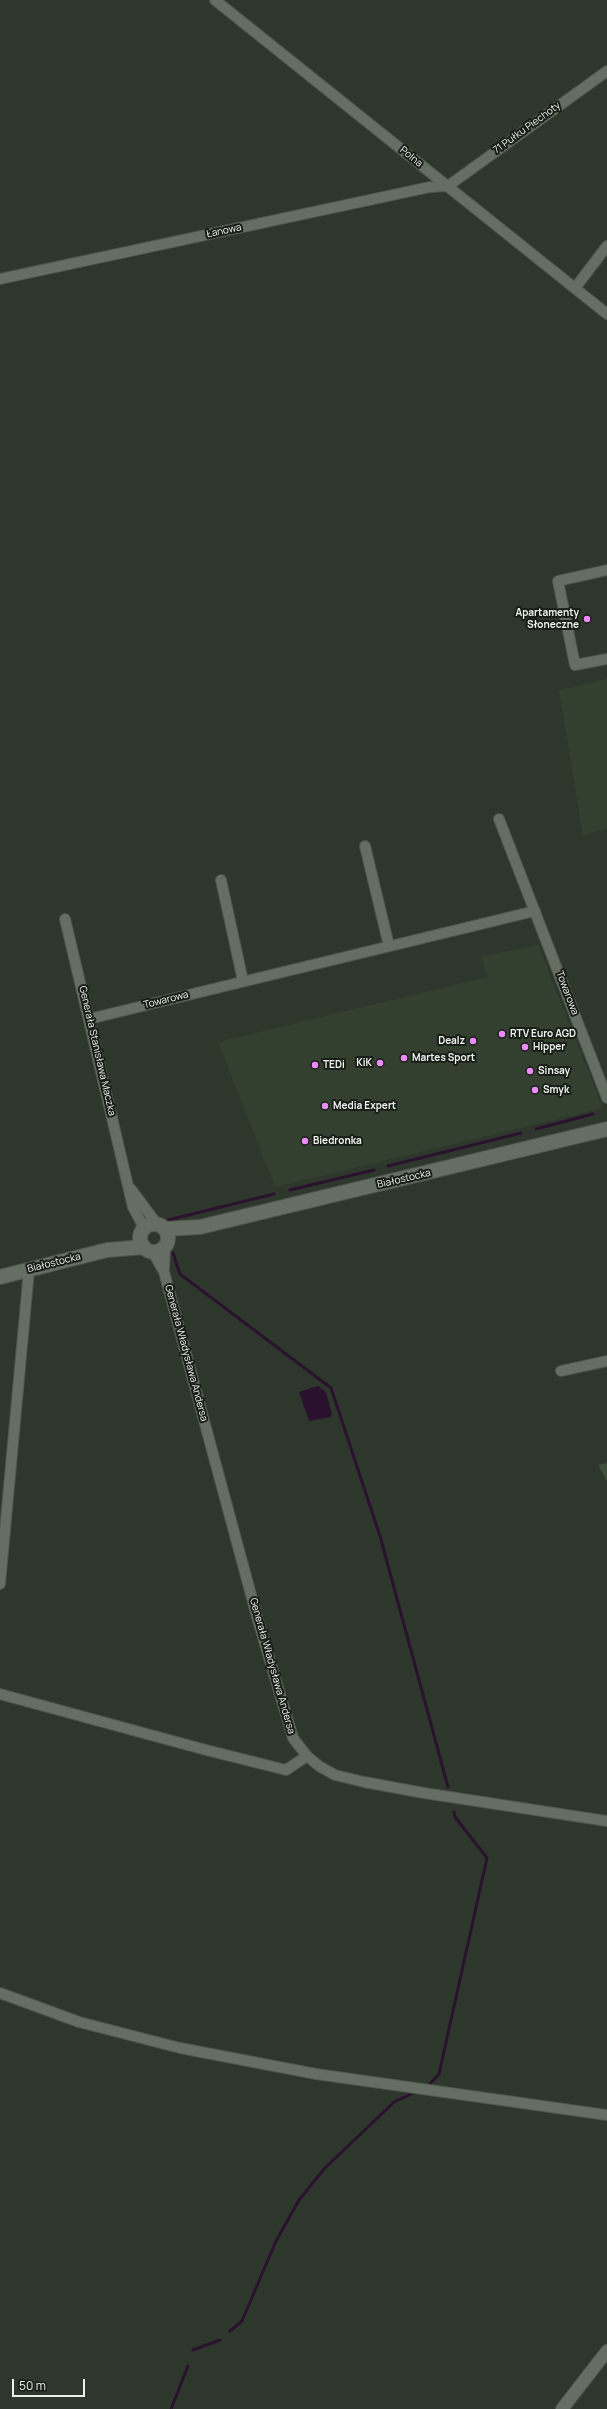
<!DOCTYPE html>
<meta charset="utf-8">
<style>
body{margin:0}
#map{position:relative;width:607px;height:2409px;overflow:hidden;background:#2e372c;font-family:Manrope,sans-serif}
canvas{display:block}
.scale{position:absolute;left:12px;top:2379px;width:73px;height:18px;box-sizing:border-box;border:2px solid #ecf2eb;border-top:0;padding-left:5px;font-size:12px;line-height:14px;white-space:nowrap;color:#ecf2eb;-webkit-text-stroke:3px #191d18;paint-order:stroke}
</style>
<div id="map">
<canvas width="607" height="2409"></canvas>
<div class="scale">50 m</div>
</div>
<script>
const ctx = document.querySelector('canvas').getContext('2d');
ctx.lineJoin = 'round';
function fill(path, color) {
  ctx.fillStyle = color;
  ctx.fill(path, 'evenodd');
}
function trace(path, color, width, dash) {
  ctx.strokeStyle = color;
  ctx.lineWidth = width;
  ctx.lineCap = dash ? 'butt' : 'round';
  ctx.setLineDash(dash || []);
  ctx.stroke(path);
}
function label(font, color, halo, rows, align = 'center') {
  ctx.font = font + ' Manrope,sans-serif';
  ctx.lineWidth = 4;
  ctx.setLineDash([]);
  ctx.textBaseline = 'middle';
  ctx.strokeStyle = halo;
  ctx.fillStyle = color;
  for (const [text, x, y, turn = 0] of rows) {
    ctx.save();
    ctx.translate(x, y);
    ctx.rotate((+turn || 0) * Math.PI / 180);
    ctx.textAlign = isNaN(turn) ? turn : align;
    if (halo) ctx.strokeText(text, 0, 0);
    ctx.fillText(text, 0, 0);
    ctx.restore();
  }
}
fill(new Path2D(`
 M607,679V829L583,835L559,690Z
 M538,945L603,1108L275,1187L218,1042L488,977L481,957Z`), '#334030');
fill(new Path2D(`
 M607,1463V1481L598,1465Z`), '#3e503a');
fill(new Path2D(`
 M318,1386L326,1392L332,1414L331,1417L309,1421L299,1392Z`), '#2a122e');
trace(new Path2D(`
 M536,1129L593,1114
 M388,1166L521,1133
 M290,1190L374,1170
 M164,1221L274,1194
 M173,1253L180,1274L331,1388L380,1536L448,1787
 M428,2086L439,2074L487,1858L455,1817L454,1812
 M230,2331L242,2321L276,2241L299,2200L324,2169L394,2102L416,2092
 M193,2350L220,2340
 M171,2409L188,2366`), '#2a122e', 3);
const minor = new Path2D(`
 M215,0L607,314
 M448,186L607,71
 M0,279L430,187L448,186
 M575,288L607,246
 M607,570L558,581L575,665L607,659
 M499,819L607,1098
 M365,846L389,946
 M221,880L243,981
 M65,919L133,1207L144,1228
 M89,1019L535,911
 M131,1189L157,1224
 M153,1252L164,1272L257,1617L293,1738L307,1756L319,1766L335,1775L364,1782L424,1793L607,1821
 M164,1268L165,1247
 M561,1371L607,1361
 M0,1584L29,1270
 M0,1694L206,1750L286,1770L307,1756
 M0,1993L79,2022L180,2048L316,2074L607,2115`);
const tertiary = new Path2D(`
 M562,2409L607,2351`);
const secondary = new Path2D(`
 M140 1238a14 14 0 1 1 28 0a14 14 0 1 1-28 0Z
 M165,1229L200,1227L607,1129
 M0,1277L107,1250L144,1247`);
trace(minor, '#4e554c', 12);
trace(tertiary, '#4e554c', 14);
trace(secondary, '#4e554c', 16);
trace(minor, '#656e62', 10);
trace(tertiary, '#656e62', 12);
trace(secondary, '#656e62', 14);
for (const [x, y, r, color] of [
 [587,619,4,"#ec8cfa"],
 [502,1034,4,"#ec8cfa"],
 [473,1041,4,"#ec8cfa"],
 [525,1047,4,"#ec8cfa"],
 [404,1058,4,"#ec8cfa"],
 [380,1063,4,"#ec8cfa"],
 [315,1065,4,"#ec8cfa"],
 [530,1071,4,"#ec8cfa"],
 [535,1090,4,"#ec8cfa"],
 [325,1106,4,"#ec8cfa"],
 [305,1141,4,"#ec8cfa"]
]) {
  const dot = new Path2D();
  dot.arc(x, y, r, 0, 2 * Math.PI);
  ctx.fillStyle = color;
  ctx.fill(dot);
  trace(dot, '#191d18', 1.5);
}
label('10px', '#ecf2eb', '#191d18', [
 ["71 Pułku Piechoty",527,128,-36],
 ["Polna",411,157,39],
 ["Łanowa",224,231,-12],
 ["Towarowa",567,993,69],
 ["Towarowa",166,1000,-14],
 ["Generała Stanisława Maczka",97,1051,77],
 ["Białostocka",404,1179,-13],
 ["Białostocka",54,1263,-14],
 ["Generała Władysława Andersa",186,1353,75],
 ["Generała Władysława Andersa",272,1666,74]
]);
label('bold 10px', '#ecf2eb', '#191d18', [
 ["Apartamenty",579,613,"right"],
 ["Słoneczne",579,625,"right"],
 ["RTV Euro AGD",510,1034],
 ["Dealz",465,1041,"right"],
 ["Hipper",533,1047],
 ["Martes Sport",412,1058],
 ["KiK",372,1063,"right"],
 ["TEDi",323,1065],
 ["Sinsay",538,1071],
 ["Smyk",543,1090],
 ["Media Expert",333,1106],
 ["Biedronka",313,1141]
], 'left');
</script>
